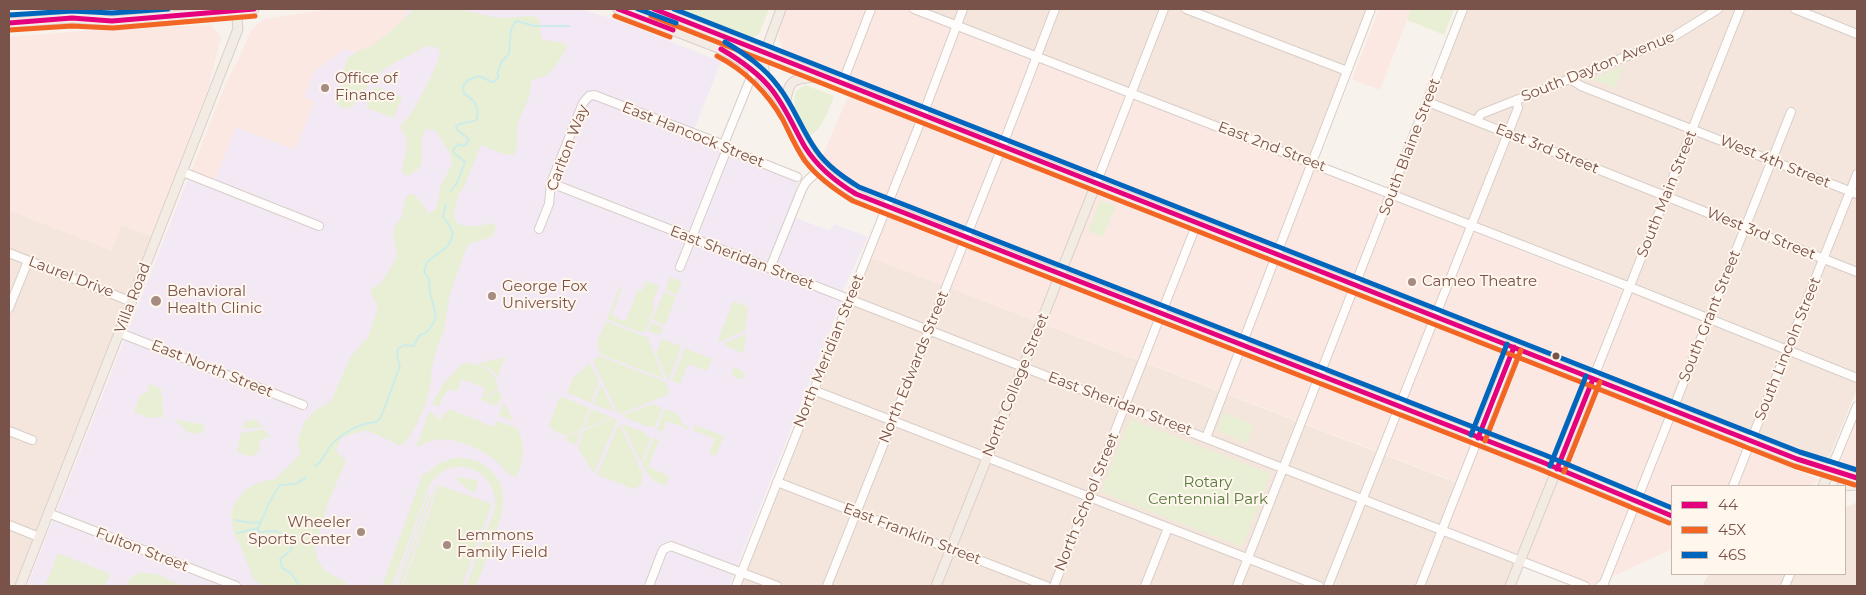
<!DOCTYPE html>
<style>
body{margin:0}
#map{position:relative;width:1866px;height:595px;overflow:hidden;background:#f8f2ec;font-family:Montserrat,sans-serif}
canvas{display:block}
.frame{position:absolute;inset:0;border:10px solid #795349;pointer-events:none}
.legend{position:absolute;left:1671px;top:485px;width:175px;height:90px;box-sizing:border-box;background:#fff6ee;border:1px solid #c9b5ac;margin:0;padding:6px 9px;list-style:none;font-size:15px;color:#795349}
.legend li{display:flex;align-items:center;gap:10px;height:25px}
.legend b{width:25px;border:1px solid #c9b5ac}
</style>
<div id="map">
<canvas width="1866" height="595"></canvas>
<div class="frame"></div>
<ul class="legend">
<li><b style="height:6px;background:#e5007d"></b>44</li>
<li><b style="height:6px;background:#f26522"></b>45X</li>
<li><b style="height:6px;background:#0065bd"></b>46S</li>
</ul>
</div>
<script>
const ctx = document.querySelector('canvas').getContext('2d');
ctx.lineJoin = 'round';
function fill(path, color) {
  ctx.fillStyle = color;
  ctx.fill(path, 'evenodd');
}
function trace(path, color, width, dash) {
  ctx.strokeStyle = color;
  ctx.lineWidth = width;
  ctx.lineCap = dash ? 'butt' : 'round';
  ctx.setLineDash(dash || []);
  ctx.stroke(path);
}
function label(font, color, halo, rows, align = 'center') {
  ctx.font = font + ' Montserrat,sans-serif';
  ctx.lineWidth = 4;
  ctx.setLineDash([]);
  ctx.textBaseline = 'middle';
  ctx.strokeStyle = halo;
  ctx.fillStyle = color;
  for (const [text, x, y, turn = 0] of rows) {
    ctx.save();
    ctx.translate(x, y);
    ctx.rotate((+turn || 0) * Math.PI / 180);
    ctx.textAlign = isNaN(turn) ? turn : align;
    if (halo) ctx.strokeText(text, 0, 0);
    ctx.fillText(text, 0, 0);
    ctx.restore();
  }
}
fill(new Path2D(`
 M913,9H1371L1311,163Z
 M1463,9H1857V389L1828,460L1670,398L1700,322L1633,295L1569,264L1392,194Z
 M9,210L111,250L121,225L151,236L14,586H9Z
 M867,256L1460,484L1521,560L1510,586H736Z
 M1857,502V586H1702L1709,574H1845V508Z`), '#f4e6dc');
fill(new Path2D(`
 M331,9H408L399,28L315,102L295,150L236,127L215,180L191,171L226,83L240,56L252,29L264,19Z
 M781,9H910L1701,322L1663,416L1821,480L1807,486H1672V549L1592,586H1585L1442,530L1460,483L867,256L882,218L881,196L850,181L835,170L823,155L856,78L784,50L779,40Z
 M1379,9H1411L1380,90L1352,79Z
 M211,25L221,37L208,89L151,236L121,225L111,250L9,210V37L106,29Z
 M1857,420V468L1839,465Z`), '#fce8e2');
fill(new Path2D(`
 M408,9H582L622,22L715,59L721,62L691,137L718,147L721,151L799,181L788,215L830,231L834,224L868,237L844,288L840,305L729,586H27L191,171L215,180L236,127L295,150L315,102L304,97L315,71L345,49L364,56L399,28Z`), '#f2e9f4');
fill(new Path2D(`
 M415,9H458L498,18L533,16L539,19L541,38L545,40L564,43L567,48C559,59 550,80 535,78L531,82C532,99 520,112 517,128C516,139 520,143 514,155L503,154L481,145L464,187C458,193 457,200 455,209C449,233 479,226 494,223L496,229L491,237L469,244L465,252L450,294L444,331L438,345L431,370C434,390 416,435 400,446L378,435L366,430L341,438L336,451L346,461L329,500L315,548L318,561L325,571L347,583V586H262L253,578L239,542L234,535L231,514L234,504L245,490L260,482L275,479L301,454L297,442L305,421L316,410L331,401L351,356L368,337L378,307L370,290L381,283L397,257C397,243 387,229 401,219L406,197L409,194H413L422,203L428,214L436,209L441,185L452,165L451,155L435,130L427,129C412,146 436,165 407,176L402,172C403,154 414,144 400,128C402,122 405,121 409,116C417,104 440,64 440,51L435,47L426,46L384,69L369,84L351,108L339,107L336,100L342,85L343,70L348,58L358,51L372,46L386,35Z
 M676,9H769L759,34L752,38Z
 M1411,9H1454L1444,35L1407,20Z
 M1624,66L1615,88L1592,79Z
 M805,85L834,96C828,111 823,129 808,137C800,122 791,108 796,91Z
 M375,86L402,97L394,118L366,108Z
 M1100,200L1116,206L1103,237L1088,231Z
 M670,277L682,282L677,295L665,290Z
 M646,281L659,286L652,304L655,306L645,332H639L607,319L620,287L622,288L612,315L619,318L618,320H626L638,290L642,291Z
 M664,292L676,297L665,325L652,320Z
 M733,301L748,307L745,331L717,343Z
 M606,321L648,338L664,379L600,354L597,342Z
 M651,323L663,327L660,335L648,331Z
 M746,334L745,347L742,353L722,344Z
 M662,339L681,346L669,380L667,379L656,353Z
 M685,348L712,359L707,371L688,364L680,384L672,381Z
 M599,356L666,382L669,391L667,395L621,414L617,412L593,361Z
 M505,357L498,377L491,370L477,364Z
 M463,363C471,362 489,368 494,376C497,380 497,384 498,388L488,396L483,395L485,388L462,379L457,391L449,389L444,395L439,406L432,404L443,384Z
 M590,363L599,381L591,403L567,393L573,378Z
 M734,367L745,373L743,380L731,375Z
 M149,384L162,389L160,394L163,395L162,404L164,417L149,418L134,412L140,395L148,392Z
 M601,384L614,412L593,404Z
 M498,390L502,398L496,406L481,400L482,396L489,397Z
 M560,396L589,408L581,430L566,436L553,430L549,425Z
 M504,402L513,421L499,415Z
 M652,404L662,408L655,428L649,425L648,427L622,416Z
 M449,409L494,427L497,421L517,428C527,446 523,460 516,478C507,474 503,467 496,461C481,448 454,437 435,440C428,442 422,445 416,447L429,412L436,415L435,417L441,420L444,412L447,414Z
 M591,409L611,417V418L583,429Z
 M665,409L678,414L683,425L689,427L688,429L667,421L662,432L657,430Z
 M1224,413L1254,425L1247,443L1217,431Z
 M253,418L263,427L242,429L246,420L252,422Z
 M614,418L617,420L594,473L578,448L583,431Z
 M1130,419L1271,474L1242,547L1101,492Z
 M177,420L205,425L203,431L198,434C189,434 184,430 181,424L176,423Z
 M619,423L639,465L637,467L642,471V484L634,489L597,475Z
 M622,424L646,433L645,435L651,438L641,463Z
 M695,425L724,436L716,456L709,453L715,439L693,430Z
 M264,429L270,436L259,441L260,449L256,455L249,456L237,452L241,433Z
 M580,432L576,445L565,440L566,437Z
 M654,438L659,440L648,467L669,476L666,486L654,481L642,466Z
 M454,458C467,457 480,460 490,470C513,491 501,517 492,542C487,557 482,572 476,586H466C473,568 480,550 486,532C489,524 494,515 495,507C497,487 482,468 462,467C448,466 437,473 430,484L392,586H382L423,473L426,474L438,464Z
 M454,477L478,480L477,487L472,493Z
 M439,485L492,504L462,586H403Z
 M435,486H437L401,586H398Z
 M428,494H430L396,586H395Z
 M58,553L110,574L105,586H45Z
 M141,572L159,575L184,586H126L131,577Z`), '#e8efd5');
trace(new Path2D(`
 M451,191L457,183L465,162L455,154L453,150L458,144L463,146L466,145L469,139L457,130L456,126C462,121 471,124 477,119C479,107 475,99 464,94L463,86L468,80L479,76L492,82L495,81L499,77L497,74L502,61L509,54L511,29L516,21L535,26H569
 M315,466C323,462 324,455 329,448C340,434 359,423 377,422L381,417L400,366L397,357L398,349L404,345L413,346L420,335L426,333L433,324L436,315L430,293L429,279L424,272L427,262L448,246L453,234L449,225L443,217L446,204
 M235,520L252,523L261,522
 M237,533L258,528
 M300,586L290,572L282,568L280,559L290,551L294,543L277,531L258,532V528C265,513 270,498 280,485L295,484L306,478`), '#ccecea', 2);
const minor = new Path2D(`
 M914,9L1630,287L1857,378
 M1186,9L1347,71
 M1795,9L1857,34
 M72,18L74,9
 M1570,79L1581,86L1857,194
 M842,84L871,9
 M1428,102L1857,272
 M1476,121L1481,114L1668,40L1718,9
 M723,146L754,70
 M183,172L319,226
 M551,183L1585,586
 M1096,184L1164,9
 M539,229L549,204L551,183L583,103L589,96L594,95L719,143L727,149L797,177
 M9,253L132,302
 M680,267L727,149
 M770,268L802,189L806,182L821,168
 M9,308L28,261
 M120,333L303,405
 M1593,379L1740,9
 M813,390L1319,586
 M9,431L32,440
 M1206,438L1371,9
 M1831,469L1857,406
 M777,482L1046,586
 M1733,486L1857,174
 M48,513L236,586
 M9,525L39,537
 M649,586L662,552L664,549L671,546L777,586
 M736,586L918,128L963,9
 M827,586L1002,147L1055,9
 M1054,586L1197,223
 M1145,586L1168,528
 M1237,586L1463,9
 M1328,586L1518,108L1516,100
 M1420,586L1514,347
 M1600,586L1604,583L1791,112
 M1785,586L1790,574`);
const major = new Path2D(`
 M618,9L716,47C745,60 770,80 785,109C794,126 801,144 813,159C827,177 847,190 868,200L1542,462L1672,516
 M654,9L930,119L1797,459L1857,478
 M79,17L110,9
 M9,23L72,18L112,21L254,9
 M724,48L760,54
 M765,81L763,58L781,9
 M785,108C788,79 792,78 820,77
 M1823,486L1831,469
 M1842,486L1857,485
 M20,586L238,29L236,9
 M936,586L1096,184
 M1510,586L1593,379`);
trace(minor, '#d7cdc8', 10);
trace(major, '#dacec9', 11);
trace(minor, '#fefdfc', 8);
trace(major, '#f3ece5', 9);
trace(new Path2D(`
 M618,9L673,30
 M654,9L1797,459L1857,478
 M9,23L72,18L112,21L254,9
 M721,49C740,60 758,72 772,90C786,108 794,128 805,147C818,168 836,182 856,194L1542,462L1672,516
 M1478,438L1514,347
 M1557,469L1593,379`), '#e5007d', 5);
trace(new Path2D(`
 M615,16L670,37
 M651,16L1794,466L1855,485
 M10,30L72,26L113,28L255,16
 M717,56C746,71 767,92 783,120C790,134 796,148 805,161C818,178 835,190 853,201L1539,469L1669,523
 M1485,441L1521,350
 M1564,472L1600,382`), '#f26522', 5);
trace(new Path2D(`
 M638,9L676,23
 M674,9L1800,452L1857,470
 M9,15L72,11L112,13L168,9
 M725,42C745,54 764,67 778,86C794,106 801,129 816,150C827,166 843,177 859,187L1545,455L1672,508
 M1471,435L1507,344
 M1550,466L1586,376`), '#0065bd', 5);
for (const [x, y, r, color] of [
 [325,88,5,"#a58b82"],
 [1412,282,5,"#a58b82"],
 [492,296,5,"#a58b82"],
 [156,301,6,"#a58b82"],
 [1556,356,4.5,"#795349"],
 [361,532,5,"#a58b82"],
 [447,545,5,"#a58b82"]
]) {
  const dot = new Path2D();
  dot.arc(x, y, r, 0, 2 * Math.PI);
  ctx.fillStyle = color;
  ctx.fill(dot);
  trace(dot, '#fff6ee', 2);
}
label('15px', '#795349', '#fff6ee', [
 ["South Dayton Avenue",1598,67,-22],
 ["East Hancock Street",693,135,22],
 ["East 2nd Street",1272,147,21],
 ["South Blaine Street",1410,147,-69],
 ["Carlton Way",568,148,-69],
 ["East 3rd Street",1547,149,22],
 ["West 4th Street",1775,162,22],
 ["South Main Street",1667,194,-68],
 ["West 3rd Street",1761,234,22],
 ["East Sheridan Street",742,258,21],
 ["Laurel Drive",71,277,21],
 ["Villa Road",133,298,-69],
 ["South Grant Street",1710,316,-68],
 ["South Lincoln Street",1788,349,-68],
 ["North Meridian Street",829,351,-68],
 ["North Edwards Street",914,367,-68],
 ["East North Street",212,369,22],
 ["North College Street",1016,385,-68],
 ["East Sheridan Street",1120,404,21],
 ["North School Street",1087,502,-68],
 ["East Franklin Street",912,534,21],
 ["Fulton Street",142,550,21]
]);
label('15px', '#795349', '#fff6ee', [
 ["Office of",335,79],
 ["Finance",335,96],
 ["Cameo Theatre",1422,282],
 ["George Fox",502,287],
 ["University",502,304],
 ["Behavioral",167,292],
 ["Health Clinic",167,309],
 ["Wheeler",351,523,"right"],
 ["Sports Center",351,540,"right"],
 ["Lemmons",457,536],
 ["Family Field",457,553]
], 'left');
label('15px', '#577a3d', '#fff6ee', [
 ["Rotary",1208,483],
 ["Centennial Park",1208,500]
]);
</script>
